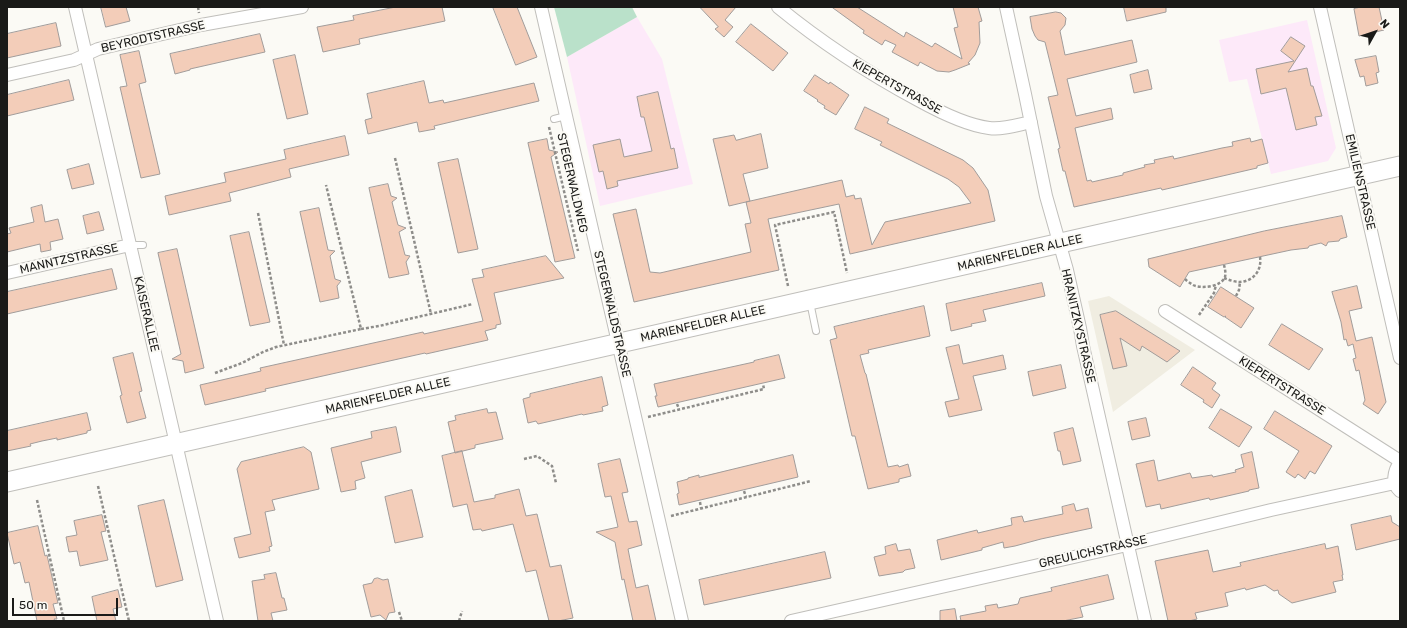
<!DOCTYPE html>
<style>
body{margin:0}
#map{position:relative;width:1407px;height:628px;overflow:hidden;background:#fbfaf5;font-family:Rubik,sans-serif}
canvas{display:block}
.frame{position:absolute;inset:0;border:8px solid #1a1a18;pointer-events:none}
.north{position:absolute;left:1355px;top:12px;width:40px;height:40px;-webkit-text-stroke:3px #fbfaf5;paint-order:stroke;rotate:50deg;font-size:11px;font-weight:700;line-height:16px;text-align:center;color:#1a1a18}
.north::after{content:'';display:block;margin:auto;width:14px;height:18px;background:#1a1a18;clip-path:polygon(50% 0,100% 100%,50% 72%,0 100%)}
.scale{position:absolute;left:12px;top:598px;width:106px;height:18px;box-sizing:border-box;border:2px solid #1a1a18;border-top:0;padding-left:5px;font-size:12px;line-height:14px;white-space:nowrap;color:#1a1a18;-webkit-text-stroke:3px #fbfaf5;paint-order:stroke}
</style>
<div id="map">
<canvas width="1407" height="628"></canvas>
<div class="frame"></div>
<div class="north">N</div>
<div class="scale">50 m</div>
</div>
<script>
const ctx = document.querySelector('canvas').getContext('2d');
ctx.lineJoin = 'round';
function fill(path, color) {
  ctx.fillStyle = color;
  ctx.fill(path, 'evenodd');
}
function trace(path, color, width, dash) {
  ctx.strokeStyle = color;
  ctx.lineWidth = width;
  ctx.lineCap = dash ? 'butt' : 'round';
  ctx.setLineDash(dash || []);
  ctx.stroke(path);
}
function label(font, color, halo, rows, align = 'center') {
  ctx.font = font + ' Rubik,sans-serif';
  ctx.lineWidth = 4;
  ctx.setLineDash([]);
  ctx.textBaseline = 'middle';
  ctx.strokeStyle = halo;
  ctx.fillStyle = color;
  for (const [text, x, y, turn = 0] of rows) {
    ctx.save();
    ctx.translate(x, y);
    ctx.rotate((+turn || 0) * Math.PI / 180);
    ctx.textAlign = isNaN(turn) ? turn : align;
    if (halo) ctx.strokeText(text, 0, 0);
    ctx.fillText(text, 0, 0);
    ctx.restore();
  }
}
fill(new Path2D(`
 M1109,296L1195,350L1113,412L1088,301Z`), '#f0ede1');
fill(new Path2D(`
 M637,17L662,59L693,184L600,206L567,57Z
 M1307,20L1336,148L1328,161L1271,174L1247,79L1229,82L1219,40Z`), '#fde9f9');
fill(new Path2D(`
 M554,7H632L637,17L567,57Z`), '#bae1ca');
const building = new Path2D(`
 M101,7H126L130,21L106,27Z
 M396,7H442L445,21L359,39L360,44L323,52L317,27L354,20L353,16Z
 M493,7H517L537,57L516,65Z
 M700,7H736L725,20L733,27L724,37L715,29L718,27Z
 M832,7H857L904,37L906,32L932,47L935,43L962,59L954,28L958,27L953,7H978L982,21L979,22L980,43L975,55L968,63L970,64L955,70L949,72L937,71L920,62L918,66L892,52L896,45L885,40L882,45L863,33L864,31Z
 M1124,7H1166V12L1127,21Z
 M1361,7H1379L1384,30L1359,36L1354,9Z
 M1056,12L1061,13L1066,18L1065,25L1060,31L1065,55L1132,40L1137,62L1067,79L1076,116L1111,108L1113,119L1075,128L1087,181L1091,180L1092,182L1123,175V173L1145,167L1144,165L1155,163L1154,160L1173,156L1174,159L1222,148L1233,146L1232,142L1250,138L1251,142L1262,139L1268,163L1257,166V168L1162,190L1161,188L1074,207L1065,171H1063L1058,149L1060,148L1048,97L1058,95L1045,42L1038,40L1035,36L1032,29L1030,17Z
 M56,23L61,46L7,58V34Z
 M751,24L788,53L773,71L736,42Z
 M260,34L265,52L190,69V70L175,74L170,54Z
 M1291,37L1305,46L1288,72L1307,68L1311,86H1313L1322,116L1315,117L1317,125L1296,130L1286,88L1261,94L1256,69L1294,61L1281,51Z
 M139,51L146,82L139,84L160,174L141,178L120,87L127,86L120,55Z
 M295,55L308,114L287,119L273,60Z
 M1376,56L1379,72L1376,73L1378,83L1366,86L1364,76L1360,77L1355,60Z
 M1148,70L1152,89L1134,93L1130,75Z
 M815,75L829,84L830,82L849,95L836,115L824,108L825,106L817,101L818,100L804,91Z
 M69,80L74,100L7,116V95Z
 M424,81L429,103L443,100L444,103L534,83L539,101L434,126L435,129L419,132L417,122L368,134L365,120L372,118L367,94Z
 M658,92L671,149L674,148L678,168L617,181L618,186L607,189L603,171L599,172L593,145L620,139L624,157L652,151L644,117H641L637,97Z
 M865,107L889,119L887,123L963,160L973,168L988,190L995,221L850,254L839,204L768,219L779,270L634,302L613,214L636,209L650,272L660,273L751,252L745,224L751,223L746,202L842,180L846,197L854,195L855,199L861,198L872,245L885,222L971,203L959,187L948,179L880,145L882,142L855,129Z
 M761,134L768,168L743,174L750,201L729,206L713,139L734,135L736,140Z
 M345,136L349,155L289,169L291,177L229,193L231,201L169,215L165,196L226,182L224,173L286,159L284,150Z
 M547,139L549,150L558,152L551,157L575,258L555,262L528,143Z
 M458,159L478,249L458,253L438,163Z
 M89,164L94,184L72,189L67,170Z
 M388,184L391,196L397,198L392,202L398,225L406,228L399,232L405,255L410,256L406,262L409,274L389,278L369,188Z
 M42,205L45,222L58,219L63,239L50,242L51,250L41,252L40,244L7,252V234L11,233L9,228L34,222L31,208Z
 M319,208L328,250L335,251L330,256L335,279L341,281L337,286L339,298L320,302L300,212Z
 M99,212L104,230L87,234L83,216Z
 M1342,216L1347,237L1340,239L1339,241L1328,242L1326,246L1321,243L1309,246L1308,248L1291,250L1189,272L1180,287L1149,267L1148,259L1264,231Z
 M249,232L270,322L250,326L230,236Z
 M177,249L204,368L185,373L183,361L172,359L181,354L158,253Z
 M546,256L564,278L494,293L501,324L496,325V328L485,331L488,340L426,354L425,353L265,389L266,391L205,405L200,385L261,371L260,368L423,332L424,334L483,321L472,279L484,277L482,270Z
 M112,269L117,289L7,314V292Z
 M1042,283L1045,296L983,310L986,321L971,324L972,326L951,331L946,304Z
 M1357,286L1362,308L1349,311L1356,341L1372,337L1386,402L1378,414L1363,404L1365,400L1359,370L1356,371L1353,359L1356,358L1353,344L1348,346L1346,339L1344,340L1341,322L1332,292Z
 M1221,287L1254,308L1241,328L1225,317L1226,316L1224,317L1208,307Z
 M924,306L930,336L868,350L869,353L860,355L865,373L866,374L888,467L898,465L899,467L908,464L911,476L899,479V482L868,489L855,436H852L830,340L837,338L834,327Z
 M1116,311L1180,351L1167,362L1142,346L1140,351L1120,338L1127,366L1113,369L1100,315Z
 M1282,324L1323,349L1309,370L1269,345Z
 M959,345L963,364L1003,355L1006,369L973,376L982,410L949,417L945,402L959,399L946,348Z
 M133,353L142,391L139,392L146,418L127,423L120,396L122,395L113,358Z
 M779,355L785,378L658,407L655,396H657L654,384L754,362V361Z
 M1061,365L1066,388L1033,396L1028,372Z
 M1193,367L1216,383L1212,389L1220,395L1212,408L1203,402L1204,400L1181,385Z
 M602,377L608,405L602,407L603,411L583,415L582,414L538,424L536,421L528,423L523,399L530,397V394Z
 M487,409L488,413L496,412L503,439L475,445V448L455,453L448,422L456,420L455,416Z
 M1221,409L1252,427L1239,447L1209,428Z
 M1275,411L1332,446L1315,474L1310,471L1305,479L1298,474L1295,478L1286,472L1299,451L1264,429Z
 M87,413L91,430L87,431V433L57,440V438L42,441L30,444L31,446L7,451V431Z
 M1146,418L1150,436L1132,440L1128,422Z
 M396,427L401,452L361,462L365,478L355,481L356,489L341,492L331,448L372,438L371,432Z
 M1073,428L1081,461L1063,465L1060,451H1058L1054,433Z
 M304,447L311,452L319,489L272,500L275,510L265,512L272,546L269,547L270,551L239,558L234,538L251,534L237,469L241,462Z
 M462,451L474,502L495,498V495L519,489L526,516L537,514L550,567L561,565L573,618L558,621H549L536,570L526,572L513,524L482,531L481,529L473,530L467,504L453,507L442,456Z
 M1252,452L1259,488L1249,490V491L1210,500L1209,498L1161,509L1160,504L1146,507L1136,464L1154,460L1158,481L1190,473L1192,478L1212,475L1213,477L1236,472L1235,470L1244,467L1241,455Z
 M793,455L798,477L679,505L677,494L679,493L677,482L688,479V478L699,475V477Z
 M620,459L628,492L622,493L629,522L637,521L642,545L628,549L633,574L636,588L648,585L656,621H633L624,579L622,580L615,542L596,532L618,527L611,496L605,497L598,464Z
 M412,490L423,537L395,543L385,497Z
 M164,500L183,580L156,587L138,506Z
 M1074,504L1076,511L1088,508L1092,528L1041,539L1015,546L1004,548L1003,542L982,548V550L941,560L937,540L977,530L978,533L1012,525L1011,518L1022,516L1024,522L1063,514L1062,507Z
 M102,515L106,531L101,532L108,560L80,566L77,551L69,552L66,537L77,535L74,521Z
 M1391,516L1392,522L1400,527V539L1356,550L1351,525Z
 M38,526L45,556L47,555L58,603L53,604L57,619H54L55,621H37L29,582L25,583L20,562L14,564L7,533Z
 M896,544L898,551L910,549L915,568L905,570L903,572L879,576L874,557L886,554L885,547Z
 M1325,544L1326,549L1338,546L1343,575H1342L1343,580L1333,582L1336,592L1292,603L1279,594L1278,590L1274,591L1265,585L1246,590L1245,588L1225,593L1228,606L1195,613L1197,619L1189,621H1168L1155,561L1208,550L1213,572L1241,566L1240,563Z
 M825,552L831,578L704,605L699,580Z
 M276,573L282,598H284L287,610L271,613L273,621H258L252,581L265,579L264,575Z
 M1108,575L1114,599L1080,607L1083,617L1063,621H961L960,616L986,611L985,606L997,604L998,608L1018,604L1020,598L1052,591L1051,588Z
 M378,578L383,580L388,579L395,612L389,613L386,620L380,615L371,617L363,585L372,583L374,579Z
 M118,590L122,607L113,609L116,621H97L92,597Z
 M955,609L957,621H940V611Z`);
fill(building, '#f3cdb9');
trace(building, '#a19c9a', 1);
const service = new Path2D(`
 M554,119L566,116
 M130,245H143
 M810,302L816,331`);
const minor = new Path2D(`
 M75,7L217,621
 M541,7L682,621
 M778,7C822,43 868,73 918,100C938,111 965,125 989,128C1002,130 1017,125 1031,122
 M1006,7L1025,94L1046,196L1067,270L1080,328L1083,346L1145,621
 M1320,7L1400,358
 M7,75L74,60L98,49L201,25L302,7
 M7,273L130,245
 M1165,311L1400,461
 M1400,462C1394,471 1391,483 1400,491
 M791,621L1127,545L1271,510L1395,483`);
const primary = new Path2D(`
 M7,482L1400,166`);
trace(service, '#c0bfbb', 8);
trace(minor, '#c0bfbb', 14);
trace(primary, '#c0bfbb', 21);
trace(new Path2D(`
 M198,7L199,13
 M549,127L578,251
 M395,158L431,314
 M258,213L284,345
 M1224,278C1229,280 1235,282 1240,282C1254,281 1262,270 1260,257
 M1185,279C1187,281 1190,283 1193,285C1201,289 1221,287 1225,277C1226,273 1225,269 1224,265
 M788,286L775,225L834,212L847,273
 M1236,296L1239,290L1240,282
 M1199,315L1214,293L1216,285
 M361,329L379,326L473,304
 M215,373L242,363L263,352L276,347L361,329L326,185
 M677,404L679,409
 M648,417L764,389L763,384
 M524,459L537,456L552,466L556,483
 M98,486L129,621
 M744,491L746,497
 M37,500L64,621
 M700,502L701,508
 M671,516L811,481
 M399,612L402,621
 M459,621L462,611`), '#8e8d8a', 2.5, [3, 2]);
trace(service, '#fff', 6);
trace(minor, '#fff', 12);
trace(primary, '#fff', 19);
label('12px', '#1a1a18', '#fbfaf5', [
 ["BEYRODTSTRASSE",153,37,-13],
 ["KIEPERTSTRASSE",897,87,29],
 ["EMILIENSTRASSE",1360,182,77],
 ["STEGERWALDWEG",572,183,77],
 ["MARIENFELDER ALLEE",1020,253,-13],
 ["MANNTZSTRASSE",69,259,-13],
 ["KAISERALLEE",146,314,77],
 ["STEGERWALDSTRASSE",612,314,77],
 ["MARIENFELDER ALLEE",703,324,-13],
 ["HRANITZKYSTRASSE",1078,326,77],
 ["KIEPERTSTRASSE",1282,386,32],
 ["MARIENFELDER ALLEE",388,396,-13],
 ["GREULICHSTRASSE",1093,552,-13]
]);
</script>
